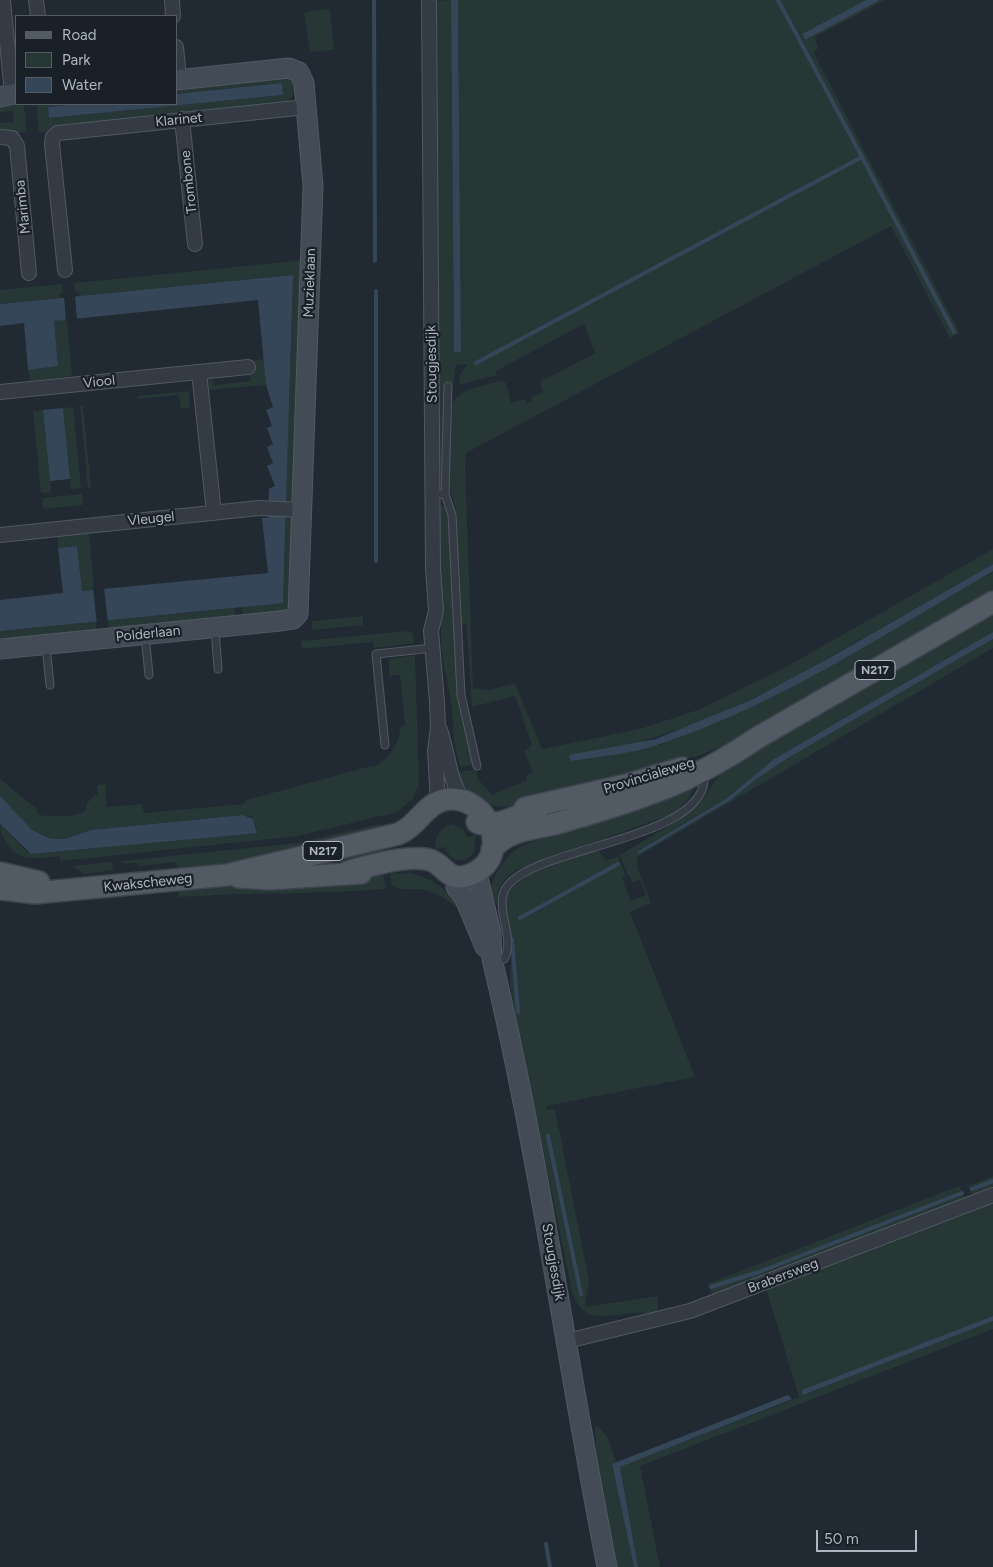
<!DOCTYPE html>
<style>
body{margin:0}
#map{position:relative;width:993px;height:1567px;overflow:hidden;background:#212933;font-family:Figtree,sans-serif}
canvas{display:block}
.legend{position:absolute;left:15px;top:15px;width:162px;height:90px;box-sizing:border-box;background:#192028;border:1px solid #555c65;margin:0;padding:6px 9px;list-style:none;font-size:15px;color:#aeb6c1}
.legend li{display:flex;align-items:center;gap:10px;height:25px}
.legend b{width:25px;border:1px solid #555c65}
.scale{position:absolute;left:816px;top:1530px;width:101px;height:22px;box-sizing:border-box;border:2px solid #aeb6c1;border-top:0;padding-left:6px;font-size:15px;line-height:18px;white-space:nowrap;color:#aeb6c1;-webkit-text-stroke:4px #192028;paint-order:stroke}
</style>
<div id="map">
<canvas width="993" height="1567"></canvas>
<ul class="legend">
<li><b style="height:6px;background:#525a64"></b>Road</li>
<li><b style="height:14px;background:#263736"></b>Park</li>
<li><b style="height:14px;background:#364659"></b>Water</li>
</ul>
<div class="scale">50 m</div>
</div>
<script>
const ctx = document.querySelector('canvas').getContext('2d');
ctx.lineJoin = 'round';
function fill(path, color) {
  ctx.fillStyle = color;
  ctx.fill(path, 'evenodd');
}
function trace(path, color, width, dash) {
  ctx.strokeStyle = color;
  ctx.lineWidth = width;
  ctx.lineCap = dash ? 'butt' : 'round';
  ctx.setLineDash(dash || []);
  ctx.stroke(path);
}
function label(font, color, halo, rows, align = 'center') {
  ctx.font = font + ' Figtree,sans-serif';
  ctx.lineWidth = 4.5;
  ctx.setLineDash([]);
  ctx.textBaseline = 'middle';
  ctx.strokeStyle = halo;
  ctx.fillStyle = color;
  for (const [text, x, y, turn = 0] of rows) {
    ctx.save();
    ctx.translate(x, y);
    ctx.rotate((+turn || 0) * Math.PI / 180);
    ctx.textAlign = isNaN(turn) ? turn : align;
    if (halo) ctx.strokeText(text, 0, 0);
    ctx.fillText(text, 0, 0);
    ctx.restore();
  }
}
fill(new Path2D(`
 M451,0L454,352H461L458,0H866L802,34L805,40L880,0H885L815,37L818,49L813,52L960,333L950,338L891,226L466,453L465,464L473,688L488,690L515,684L542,749L640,729L698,710L786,667L993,549V564L779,686L703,721L644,741L659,745L775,695L993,571V593L758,729L716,749L669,767L504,807C482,807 465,793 457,772L476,770L478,779L492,795L527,780V775L533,772L524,751L532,745L515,696L472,707L467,633L466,624H461L456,509L448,483L452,404C460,388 486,385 502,381L506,383L511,403L525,399L527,403L532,402V396L543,393L540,382L595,353L584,324L496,371V375L459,385L460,375L467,364L456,365L453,386H446L443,475H440L437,1Z
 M328,9L330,11L334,48L333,50L310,52L304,14L305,12Z
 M287,77L293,82L294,93L287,104L41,132L38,129L37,104H76L48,107L49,118L283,95L282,83L176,94V84Z
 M16,101V104L24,106L27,131L13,135L0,132V123L14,122L13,111L0,112V102Z
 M305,260L296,501L291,504L286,500L293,275L80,297L79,291L75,292L74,283Z
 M62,284L63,293H59L60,298L0,304V290Z
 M67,319L72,376L30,381L28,370L58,366L54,321Z
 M264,359L266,385L209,390L208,380L213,379L214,385L250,381L248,361Z
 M189,391L190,408H181L179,395L138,399L137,396Z
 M83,405L91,487L88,488L80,406Z
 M73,407L81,488L71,489L63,408Z
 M43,410L51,492L41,493L33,411Z
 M82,494L83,505L43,509L42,498Z
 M440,506L446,507L448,515L458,694L474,764L460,767L454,740L452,709L441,648Z
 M286,517H295L293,597L289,611L243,619L242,607L283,602Z
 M89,533L94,587L93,590L82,591L77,546L58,548V537Z
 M234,608L236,620L109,632L108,623H96L97,633L0,643V631Z
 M993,611V632L774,759L726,799L637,852L639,854L732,799L755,780L788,758L993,639V648L637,857V867L651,903L630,912L695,1077L546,1106L547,1110L555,1109L589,1281L585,1307L658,1296V1313C650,1314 643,1312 634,1313C604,1316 580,1325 571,1287L510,986L511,947L505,903L508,890L529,874L598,849L605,860L618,857L626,877L622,878L631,901L646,895L640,880L632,882L630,876H628L620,855L685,816L700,803L722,772L770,739Z
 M363,616V625L312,630V621Z
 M407,631L413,633L414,643L374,648L373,642L302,649L301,641Z
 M415,655L419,784L413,799L397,812L298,836L60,861L59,856C40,858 21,863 8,845C3,838 0,834 0,824L27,852L33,854L156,842L257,828L252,817L243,815L91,830L65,839H51L32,830L0,797V779L37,809V814L40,815C54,817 76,818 87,809L86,804L95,795L98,796L97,785L105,784L107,807L142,804L144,813L243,804L247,800L371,766L372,767C390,761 398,744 401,726H405L400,675L389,676V659Z
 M694,785C692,800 680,809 667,816L516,870C503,879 497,888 497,903L488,905C489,882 501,859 521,846Z
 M379,824L383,827L233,865L177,867L176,862L138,866L136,863L124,864L122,861L297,843Z
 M453,824L463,829L467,837L476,835L474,852C463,865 450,862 445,847L435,849C435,837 440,826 453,824Z
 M112,862L113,870L84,874L71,866Z
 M410,873C431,877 454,893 462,913C451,902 439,893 424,890C414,888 399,892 392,885L390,874Z
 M383,875L386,887L385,889C316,895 248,892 179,897L178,894L181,890L205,884L340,881Z
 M993,1176V1189L978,1194L971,1193L968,1186Z
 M959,1186L964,1196L963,1200L713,1297L708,1284Z
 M993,1200V1316L802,1391L804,1395L993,1321V1329L640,1466L660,1567H638L620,1467L799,1397L766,1288Z
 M597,1426L607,1436L616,1462L612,1464L634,1567H617C607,1520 596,1474 595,1427Z`), '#263736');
fill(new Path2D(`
 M451,0H458L461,352H454Z
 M866,0H880L805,40L802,34Z
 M282,83L283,95L49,118L48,107L76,104H176V94Z
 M293,275L283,603L0,631V600L63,593L58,548L77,546L82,591L268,573L262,518H268L269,489L275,486L267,466L273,463L267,447L273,444L267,428L272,426L266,410L273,407L266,385L258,300L54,321L58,366L28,370L24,323L0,326V304Z
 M63,408L70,479L50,481L43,410Z
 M993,564V571C886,633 778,705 660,744C632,754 600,756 571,761L569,755L656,739L753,699L833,656Z
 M993,632V639L788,758L755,780L732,799L639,854L637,852L726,799L774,759Z
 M0,796L32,830L51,839H65L91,830L243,815L253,819L257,833L31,854L0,824Z
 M993,1316V1321L803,1395L802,1390Z
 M788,1395L792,1399L620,1467L638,1567H634L612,1464Z`), '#364659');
fill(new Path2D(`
 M75,293L77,321L66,322L64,295Z
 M104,587L108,623L97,624L93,588Z`), '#212933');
trace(new Path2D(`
 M374,0L375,261
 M862,157L954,332
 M376,291V561
 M476,363L862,157L778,0
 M520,918L618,864
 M512,939L518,1012
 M548,1136L581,1294
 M972,1189L993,1181
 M711,1287L759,1272L962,1193
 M546,1544L550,1567`), '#364659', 4);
const lane = new Path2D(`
 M433,494H445L452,515L461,695L477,766
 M445,494L448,386
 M215,629L218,669
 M145,635L149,675
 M46,646L50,685
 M385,745L376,654L433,648
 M494,963L504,959C517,936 491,906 508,885C541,845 713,839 704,773`);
const street = new Path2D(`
 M3,0L12,94
 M36,0L38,16
 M172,0L173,16
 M429,0L433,569L436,611L431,631L437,702L438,727L435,751L438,802
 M176,47L179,79
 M182,119L195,244
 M0,137L12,138L17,146L29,273
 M65,270L52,144L53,137L58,133L306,107
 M199,372L214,513
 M0,392L248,367
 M0,535L259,508L302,510
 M440,730C448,753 449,780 463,800
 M567,1341L690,1311L993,1195`);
const secondary = new Path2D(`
 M0,97L16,93
 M0,649L280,621L293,619L298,614L313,186L304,83L299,72L289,68L176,80
 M479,882L491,933L492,959C540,1159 567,1365 607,1567
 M456,887L465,899L485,947`);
const primary = new Path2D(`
 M525,808L626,785L682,768
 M477,822C487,831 527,813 539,807
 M492,849C510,827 541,829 565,821C597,812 629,802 660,790C694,777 726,759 757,738L993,602
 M0,873L39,882
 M239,877L270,879L361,873
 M0,889L35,893L227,875L398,834C419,826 426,800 450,799C489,797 512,855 474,873C448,886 445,864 430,860C410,854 367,866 347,872`);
trace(lane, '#515962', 9);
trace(street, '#515962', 16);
trace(secondary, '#515962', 21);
trace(primary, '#3d444d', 24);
trace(lane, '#343b44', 7);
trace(street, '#343b44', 14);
trace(secondary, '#424b56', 19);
trace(primary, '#525a64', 21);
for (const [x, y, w] of [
 [875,670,40],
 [323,851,40]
]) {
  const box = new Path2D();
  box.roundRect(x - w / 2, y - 9.5, w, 19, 4);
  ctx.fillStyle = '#192028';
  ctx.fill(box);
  trace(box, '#aeb6c1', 1);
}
label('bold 12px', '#aeb6c1', null, [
 ["N217",875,670],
 ["N217",323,851]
]);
label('14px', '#aeb6c1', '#192028', [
 ["Klarinet",179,120,-6],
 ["Trombone",189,182,-96],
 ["Marimba",23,207,-96],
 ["Muzieklaan",310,283,-88],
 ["Stougjesdijk",432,364,-91],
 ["Viool",99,382,-6],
 ["Vleugel",151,519,-6],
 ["Polderlaan",148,634,-6],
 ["Provincialeweg",649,776,-17],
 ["Kwakscheweg",148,883,-6],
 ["Stougjesdijk",553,1262,80],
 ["Brabersweg",783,1276,-21]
]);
</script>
